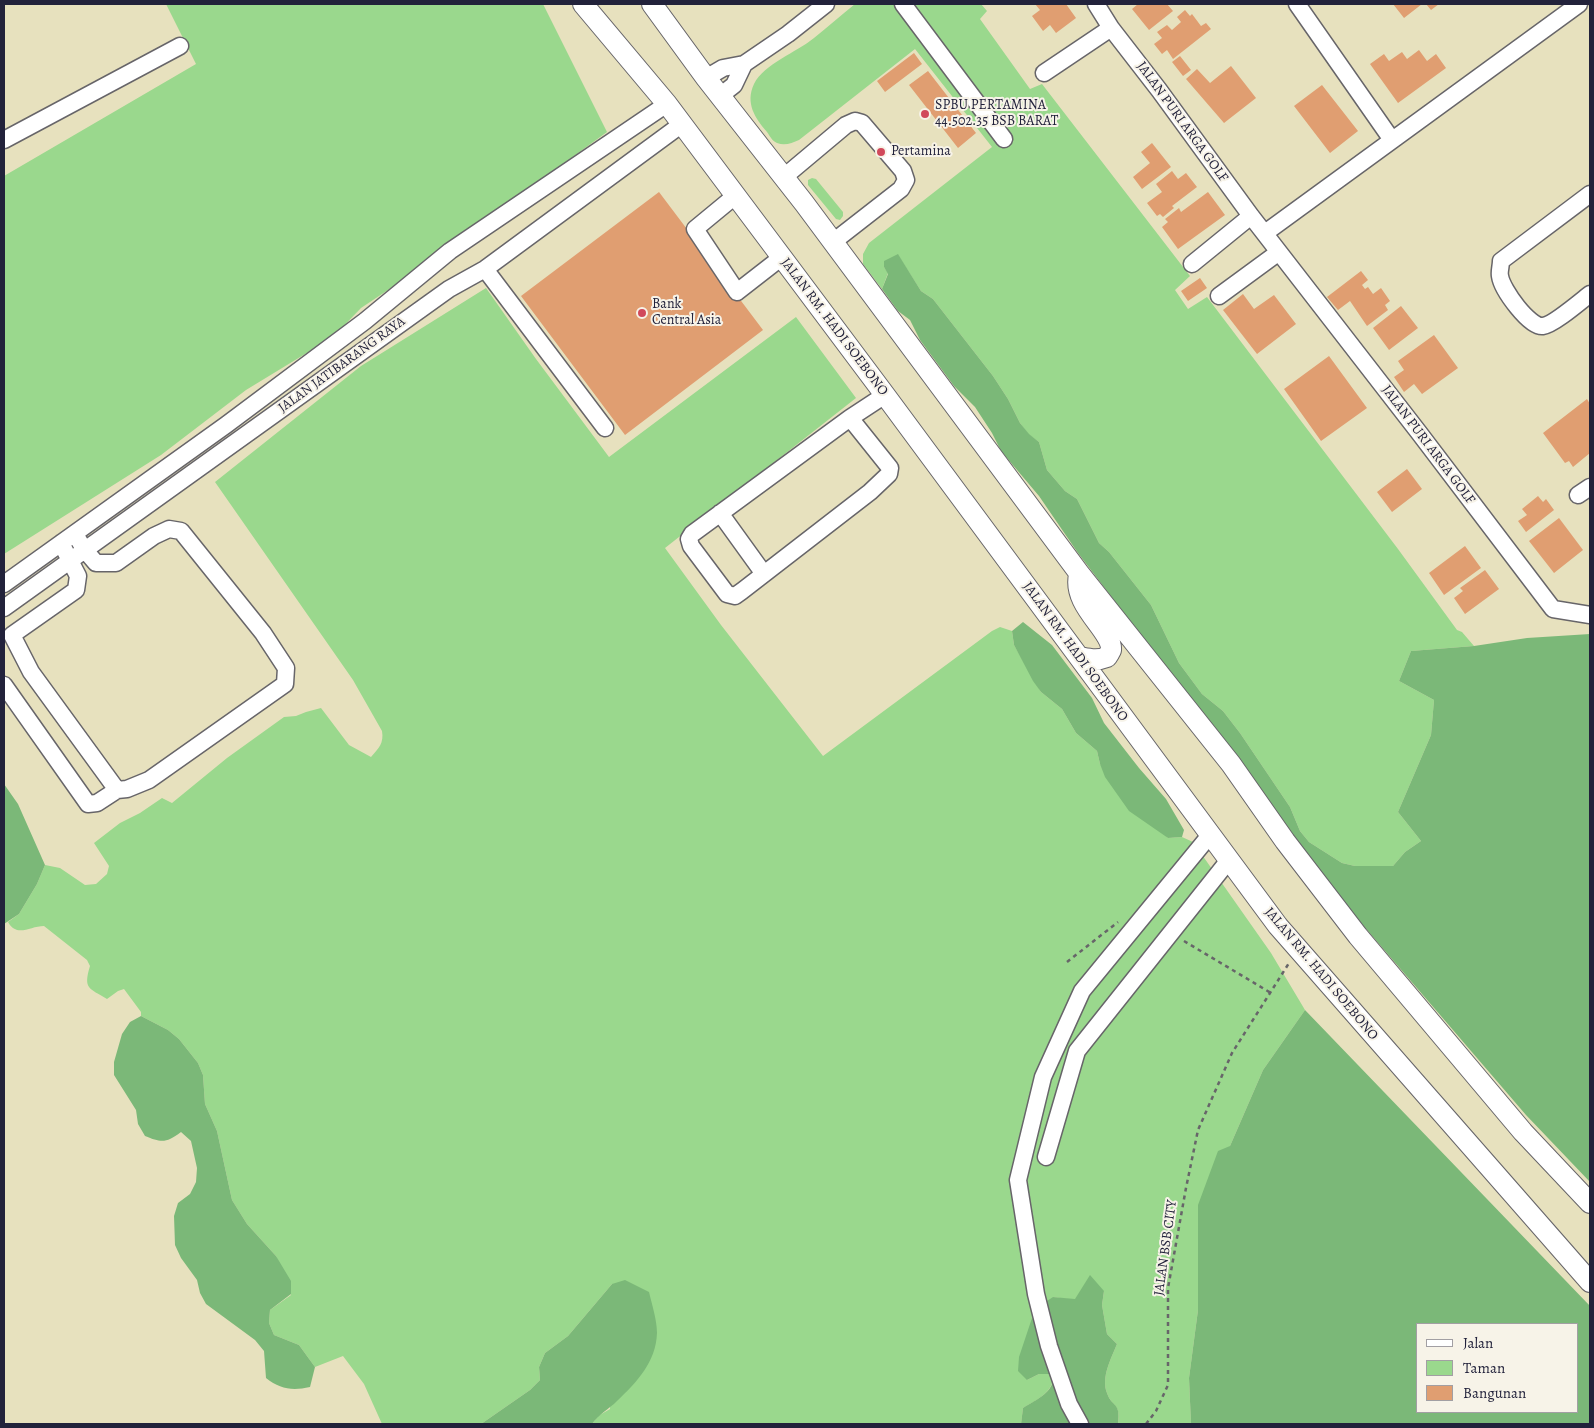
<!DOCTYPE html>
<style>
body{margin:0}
#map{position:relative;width:1594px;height:1428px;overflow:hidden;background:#e7e1be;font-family:Alegreya,serif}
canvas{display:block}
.frame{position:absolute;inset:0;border:5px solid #22223b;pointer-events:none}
.legend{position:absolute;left:1416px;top:1323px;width:162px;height:90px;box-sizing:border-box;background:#f7f3e8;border:1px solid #a29fa3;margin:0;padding:6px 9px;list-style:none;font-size:15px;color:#22223b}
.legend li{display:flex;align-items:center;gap:10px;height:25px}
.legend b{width:25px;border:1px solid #a29fa3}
</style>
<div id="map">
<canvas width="1594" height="1428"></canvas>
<div class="frame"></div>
<ul class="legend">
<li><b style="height:6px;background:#fff"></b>Jalan</li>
<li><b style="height:14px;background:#9ad88d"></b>Taman</li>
<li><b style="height:14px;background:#e09e71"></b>Bangunan</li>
</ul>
</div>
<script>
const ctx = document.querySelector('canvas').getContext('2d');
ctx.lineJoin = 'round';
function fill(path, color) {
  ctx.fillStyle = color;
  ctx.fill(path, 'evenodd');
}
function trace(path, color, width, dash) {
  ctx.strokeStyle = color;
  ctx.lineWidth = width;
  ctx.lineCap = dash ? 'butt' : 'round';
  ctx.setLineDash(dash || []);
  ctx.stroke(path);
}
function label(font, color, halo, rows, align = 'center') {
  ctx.font = font + ' Alegreya,serif';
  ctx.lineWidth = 4;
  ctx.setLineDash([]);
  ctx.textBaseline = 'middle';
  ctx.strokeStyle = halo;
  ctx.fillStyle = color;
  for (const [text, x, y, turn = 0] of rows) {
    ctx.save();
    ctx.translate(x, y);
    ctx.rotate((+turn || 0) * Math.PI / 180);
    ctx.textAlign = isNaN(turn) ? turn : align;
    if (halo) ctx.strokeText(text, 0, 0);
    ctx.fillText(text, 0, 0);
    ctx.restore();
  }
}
fill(new Path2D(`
 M166,4H543L607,132L412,274L361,308L333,337L246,390L161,455L4,554V176L196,64Z
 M855,4H981L987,11L980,19L1030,89L1042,84L1190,276L1175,290L1188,309L1207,297L1398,549L1457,630L1462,632L1474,646L1411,651L1399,681L1434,700L1431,735L1398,812L1421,841L1405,852L1393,866H1355L1342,863L1309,842L1300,831L1290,807L1240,733L1223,711L1202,694L1179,663L1151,605L1109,552L1099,543L1077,499L1065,491L1047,470L1039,442L1028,434L1020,423L1008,399L993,376L933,299L921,291L898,255L884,267L888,273L882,289L863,264V254L869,243L992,147L915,49L799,140C792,143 785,146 777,143C772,141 770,136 767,132C755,118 745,103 754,84C764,64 797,52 814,38C828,27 841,15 855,4Z
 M812,178L816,179L843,212V216L840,220L836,219L808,185V180Z
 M486,288L536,359L609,457L796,317L856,398L665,548L721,625L823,756L992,631L1000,627L1012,631L1014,645L1041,692L1062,709L1076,733L1097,751L1100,764L1168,838L1182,837L1193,842L1271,953L1305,1010L1263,1070L1230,1146L1198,1310L1189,1378L1191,1424H1118C1121,1402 1112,1408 1107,1393C1101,1377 1111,1359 1117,1344L1107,1334L1102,1305L1104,1291L1075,1300L1053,1297L1050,1322L1043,1326L1032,1318L1027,1380L1039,1374H1054C1053,1393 1038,1399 1023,1408L1021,1424H592L598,1416L610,1409L612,1284L568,1336L545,1353L539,1367L540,1380L530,1390L481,1424H382L364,1384L343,1356L315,1367L299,1345L274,1335L269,1323L270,1310L291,1295L276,1256L247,1224L232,1200L217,1131L205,1104L203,1075L198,1063L179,1039L168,1030L141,1016V1012L124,989L118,991L107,999C89,988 83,989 90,966L87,960L44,926C30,926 17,938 8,922L19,914L37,884L45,865L60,868L85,885L96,884L107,874L109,866L94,843L120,823L140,813L162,798L172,803L227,758L284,717L296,716L306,712L321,708L349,745L371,757C379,748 384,743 382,731L353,680L215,482L361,366Z`), '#9ad88d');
fill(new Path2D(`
 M898,254L921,291L933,299L993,376L1008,399L1020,423L1029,434L1039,442L1047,470L1065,491L1077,499L1099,543L1109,552L1151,605L1179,663L1202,694L1223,711L1240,733L1290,807L1300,831L1309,842L1342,863L1355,866H1393L1405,852L1421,841L1398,812L1431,735L1434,700L1399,681L1411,651L1474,646L1527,638L1590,634V1182L1526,1115L1361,923L1332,892L1279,817L1078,553L1039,496L1001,451L992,433L975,407L954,386L920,340L910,320L898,311L882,289L888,274L884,267V261Z
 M1023,622L1052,645L1092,698L1104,723L1139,768L1166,799L1184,830L1182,837L1168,838L1129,811L1105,777L1100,764L1097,751L1076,733L1062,709L1041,692L1033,681L1014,645L1012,631Z
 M4,784L18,804L45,865L37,884L19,914L4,924Z
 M1305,1010L1590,1306V1424H1191L1189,1378L1198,1310V1205L1218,1151L1230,1146L1263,1070ZM1578,1324V1412H1418V1324Z
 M141,1016L168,1030L179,1039L198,1063L203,1075L205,1104L217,1131L232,1200L247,1224L276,1256L291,1281V1294L270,1310L269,1323L274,1335L299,1345L315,1367L310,1387C292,1391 280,1389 266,1378L264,1351L255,1340L206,1304L200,1293L197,1280L181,1258L175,1245L174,1216L178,1203L190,1194L196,1182L197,1168L191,1141L181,1132C166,1143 162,1143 145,1136L138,1124L136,1110L114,1075V1062L122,1034L130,1022Z
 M1090,1275L1104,1291L1102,1305L1107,1334L1117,1344C1111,1359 1101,1377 1107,1393C1112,1408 1121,1401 1118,1424H1021L1023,1408C1037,1399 1054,1393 1054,1374H1039L1027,1380L1018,1371L1019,1357L1032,1318L1043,1326L1049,1322L1047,1301L1053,1297L1075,1299Z
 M625,1280L649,1292C652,1305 657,1320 657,1333C656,1362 637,1382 617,1401C609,1409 599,1414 592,1424H481L530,1390L540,1380L539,1367L545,1353L568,1336L612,1284Z`), '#7bb878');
fill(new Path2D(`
 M1035,4H1066L1076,18L1056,33L1050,25L1043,31L1032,16L1040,10Z
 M1138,4H1156L1157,5L1159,4H1167L1173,11L1149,30L1132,9Z
 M1393,4H1422L1404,18Z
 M1426,4H1439L1431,10Z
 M1185,10L1190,16L1192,14L1201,26L1206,23L1211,29L1173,59L1167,50L1162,54L1154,44L1162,38L1157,32L1167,25L1172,30L1181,22L1177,17Z
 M1419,50L1427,61L1436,54L1446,68L1398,103L1370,64L1384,54L1389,61L1402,52L1407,59Z
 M914,53L922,64L885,92L877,81Z
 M1180,56L1191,70L1183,76L1172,62Z
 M1231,66L1256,98L1224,123L1186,79L1197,69L1210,83Z
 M928,71L976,133L958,148L909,85Z
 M1322,85L1358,131L1330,153L1294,106Z
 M1152,143L1171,167L1142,189L1133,177L1150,163L1141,152Z
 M1172,171L1178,179L1186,173L1197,187L1172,206L1174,208L1163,217L1160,214L1157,216L1147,203L1162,192L1156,184Z
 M659,192L763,330L625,435L521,296Z
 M1208,192L1225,215L1178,249L1162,227L1168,222L1165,219L1179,208L1181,212Z
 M1361,271L1368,280L1362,285L1365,289L1368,287L1373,294L1381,288L1390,301L1385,305L1388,310L1367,326L1350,301L1338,310L1327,297Z
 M1200,278L1207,288L1188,301L1181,291Z
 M1243,294L1254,309L1274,295L1296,324L1257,354L1223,310Z
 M1401,306L1418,328L1389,350L1373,328Z
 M1434,335L1458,368L1422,394L1414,384L1404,392L1394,377L1404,370L1398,361Z
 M1329,356L1367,408L1321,441L1284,389Z
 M1587,399L1590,404V453L1573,467L1569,461L1565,463L1543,433Z
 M1407,469L1422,489L1392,512L1377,492Z
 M1538,496L1543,502L1546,499L1554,510L1526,532L1518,521L1527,515L1522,509Z
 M1559,518L1583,550L1554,573L1529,541Z
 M1465,546L1481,568L1444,595L1429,573Z
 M1485,570L1499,589L1465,614L1454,598L1463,591L1460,588Z`), '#e09e71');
const minor = new Path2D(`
 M903,4L1004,139
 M1096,4L1111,28
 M1297,4L1392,140
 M1044,73L1111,28L1159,90L1251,216L1420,434L1553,609L1590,615
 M706,78L723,68L744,64L788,34L826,4
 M720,96L734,85L744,64
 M4,140L180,46
 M784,177L846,125L855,121L862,123L903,171L906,180L901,189L833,242
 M1590,194L1501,261C1501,266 1499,272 1500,276C1502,290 1530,328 1543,326C1553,325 1581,301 1590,294
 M735,196L695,229L737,292L782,257
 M1265,233L1579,4
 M1192,264L1251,216
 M485,269L605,428
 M1219,296L1279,252
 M850,418L890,468L889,474L870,492L742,591L735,596L727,594L691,546L689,539L692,534L850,418L885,395
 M1578,495L1590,487
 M720,513L764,574
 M61,543L78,576L76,590L12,635L31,672L117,790L127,789L149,780L285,684L286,668L263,633L181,531L169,529L154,536L116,563H96L84,549L75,534
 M4,584L226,425L365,321L450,251L667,104
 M4,608L449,289L485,269L682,124
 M4,685L88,804L97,803L117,790
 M1046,1157L1077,1051L1229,860
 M1080,1424L1069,1404L1049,1346L1036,1294L1018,1180L1043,1077L1082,991L1210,835`);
const major = new Path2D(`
 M583,4L667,104L885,395L1278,926L1590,1282
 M652,4L706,78L804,203L1079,573L1231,764L1285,841L1358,936L1523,1132L1590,1203
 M1079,575C1072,606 1113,631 1111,650C1110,652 1109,654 1107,657C1097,661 1090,659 1079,657`);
trace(minor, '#676569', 19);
trace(major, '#676569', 22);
trace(new Path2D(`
 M1184,941L1271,993
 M1067,962L1118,922
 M1146,1424L1156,1411L1168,1385V1288L1186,1188L1198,1130L1232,1053L1289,963`), '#676569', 2.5, [4, 4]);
trace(minor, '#fff', 16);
trace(major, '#fff', 20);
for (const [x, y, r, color] of [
 [925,114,5,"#d1495b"],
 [881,152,5,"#d1495b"],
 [642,313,5,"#d1495b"]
]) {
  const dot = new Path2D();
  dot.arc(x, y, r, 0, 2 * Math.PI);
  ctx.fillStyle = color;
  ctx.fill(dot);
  trace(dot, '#f7f3e8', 2);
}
label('14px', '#22223b', '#f7f3e8', [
 ["SPBU PERTAMINA",935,106],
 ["44.502.35 BSB BARAT",935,122],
 ["Pertamina",891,152],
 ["Bank",652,305],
 ["Central Asia",652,321]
], 'left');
label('14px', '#22223b', '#f7f3e8', [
 ["JALAN PURI ARGA GOLF",1182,122,54],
 ["JALAN RM. HADI SOEBONO",834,327,53],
 ["JALAN JATIBARANG RAYA",342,365,-36],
 ["JALAN PURI ARGA GOLF",1428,445,53],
 ["JALAN RM. HADI SOEBONO",1075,652,54],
 ["JALAN RM. HADI SOEBONO",1321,974,50],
 ["JALAN BSB CITY",1166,1248,-82]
]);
</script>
